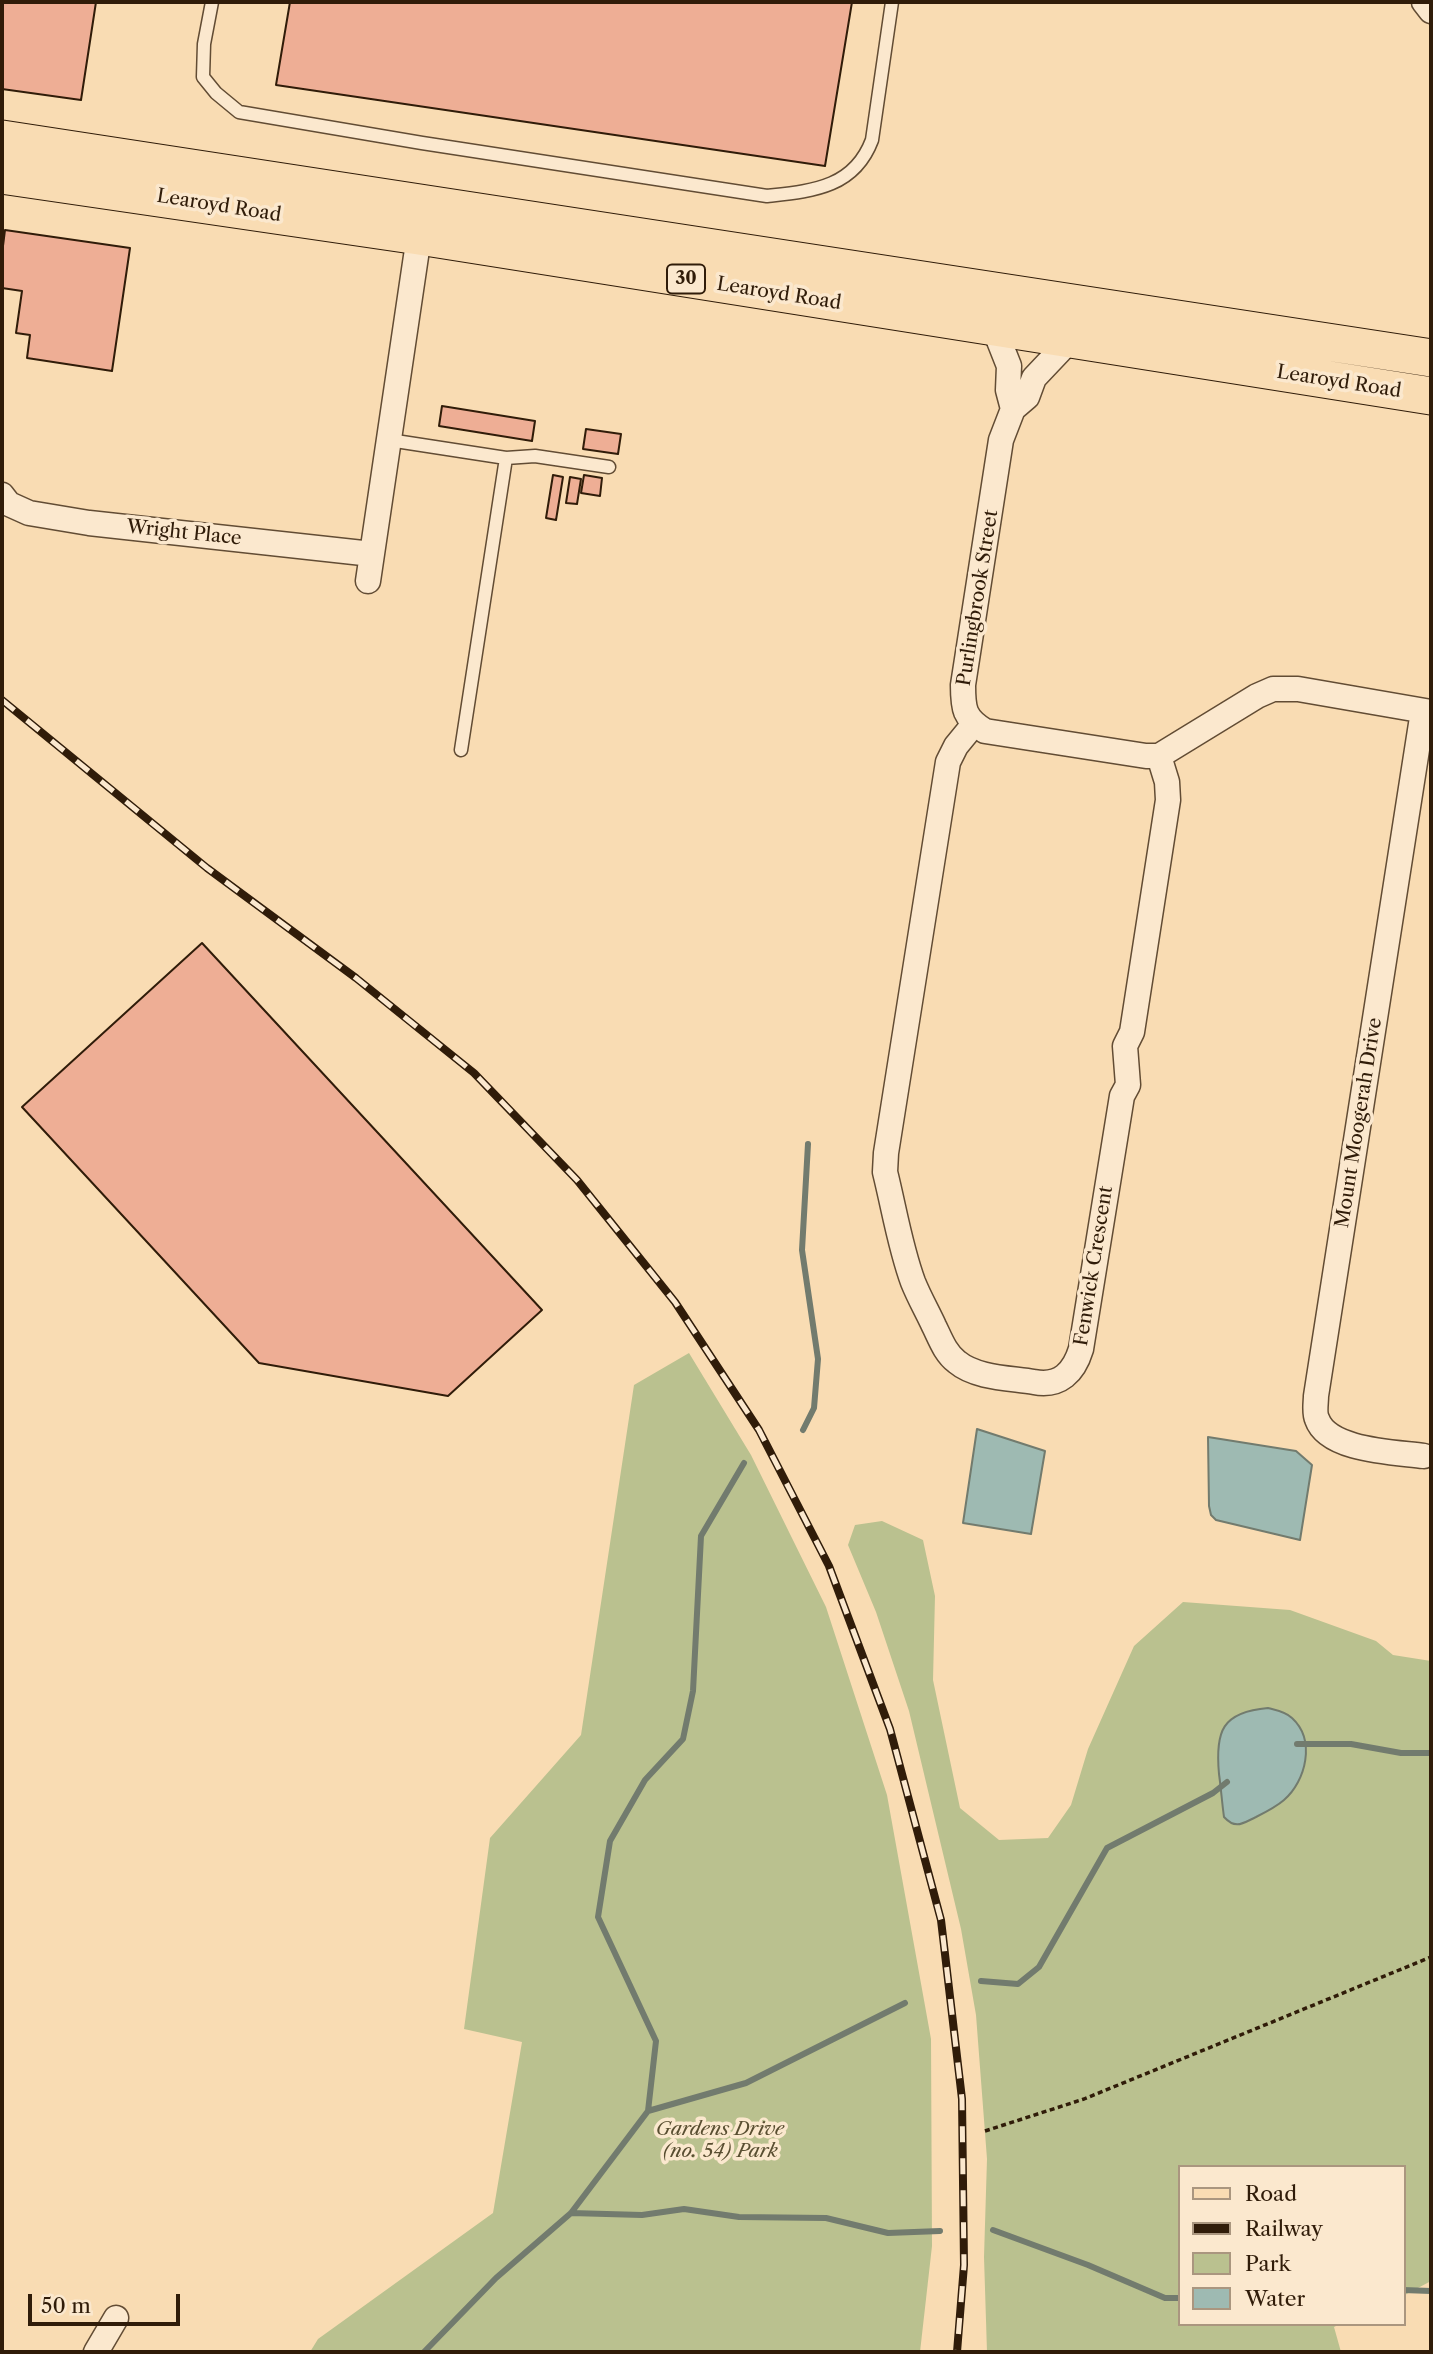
<!DOCTYPE html>
<style>
body{margin:0}
#map{position:relative;width:1433px;height:2354px;overflow:hidden;background:#f9dcb3;font-family:"Libre Caslon Text",serif}
canvas{display:block}
.frame{position:absolute;inset:0;border:4px solid #301c09;pointer-events:none}
.legend{position:absolute;left:1178px;top:2165px;width:228px;height:161px;box-sizing:border-box;background:#fbe8ce;border:2px solid #aa967f;margin:0;padding:9px 12px;list-style:none;font-size:21px;color:#301c09}
.legend li{display:flex;align-items:center;gap:14px;height:35px}
.legend b{width:35px;border:2px solid #aa967f}
.scale{position:absolute;left:28px;top:2294px;width:152px;height:32px;box-sizing:border-box;border:4px solid #301c09;border-top:0;padding-left:9px;font-size:21px;line-height:24px;white-space:nowrap;color:#301c09;-webkit-text-stroke:5px #fbe8ce;paint-order:stroke}
</style>
<div id="map">
<canvas width="1433" height="2354"></canvas>
<div class="frame"></div>
<ul class="legend">
<li><b style="height:9px;background:#f9dcb3"></b>Road</li>
<li><b style="height:9px;background:#301c09"></b>Railway</li>
<li><b style="height:19px;background:#bac18f"></b>Park</li>
<li><b style="height:19px;background:#9ebab2"></b>Water</li>
</ul>
<div class="scale">50 m</div>
</div>
<script>
const ctx = document.querySelector('canvas').getContext('2d');
ctx.lineJoin = 'round';
function fill(path, color) {
  ctx.fillStyle = color;
  ctx.fill(path, 'evenodd');
}
function trace(path, color, width, dash) {
  ctx.strokeStyle = color;
  ctx.lineWidth = width;
  ctx.lineCap = dash ? 'butt' : 'round';
  ctx.setLineDash(dash || []);
  ctx.stroke(path);
}
function label(font, color, halo, rows, align = 'center') {
  ctx.font = font + ' "Libre Caslon Text",serif';
  ctx.lineWidth = 7;
  ctx.setLineDash([]);
  ctx.textBaseline = 'middle';
  ctx.strokeStyle = halo;
  ctx.fillStyle = color;
  for (const [text, x, y, turn = 0] of rows) {
    ctx.save();
    ctx.translate(x, y);
    ctx.rotate((+turn || 0) * Math.PI / 180);
    ctx.textAlign = isNaN(turn) ? turn : align;
    if (halo) ctx.strokeText(text, 0, 0);
    ctx.fillText(text, 0, 0);
    ctx.restore();
  }
}
fill(new Path2D(`
 M689,1353L751,1455L826,1607L887,1795L931,2039L932,2246L920,2352H310L318,2339L493,2213L522,2042L464,2029L490,1838L581,1735L634,1385Z
 M882,1521L923,1540L935,1596L933,1680L960,1808L999,1840L1048,1838L1071,1805L1088,1749L1134,1646L1183,1602L1290,1610L1376,1641L1393,1655L1431,1661V2281L1403,2296V2167H1179V2324H1340L1334,2327L1341,2352H987L984,2257L987,2159L976,2015L961,1929L909,1711L876,1612L848,1545L855,1525Z`), '#bac18f');
const water = new Path2D(`
 M977,1429L1045,1451L1031,1534L963,1523Z
 M1208,1437L1296,1451L1312,1465L1300,1540L1216,1520L1211,1515L1209,1506Z
 M1268,1708C1276,1710 1286,1712 1292,1718C1316,1740 1306,1781 1284,1800C1276,1807 1266,1812 1256,1817C1243,1823 1236,1830 1224,1817C1222,1803 1221,1788 1219,1774C1215,1731 1222,1712 1268,1708Z`);
fill(water, '#9ebab2');
trace(water, '#727b6e', 2);
trace(new Path2D(`
 M803,1430L814,1408L818,1359L802,1250L808,1144
 M1297,1744H1351L1401,1753H1431
 M981,1981L1018,1984L1039,1967L1107,1848L1213,1793L1227,1782
 M648,2111L656,2041L598,1917L610,1841L645,1780L683,1739L693,1691L701,1536L744,1463
 M571,2213L642,2215L684,2209L739,2217L826,2218L888,2233L940,2231
 M993,2230L1088,2265L1165,2298H1179
 M1403,2290L1431,2291
 M424,2352L496,2278L571,2213L648,2111L746,2083L905,2003`), '#727b6e', 6);
const building = new Path2D(`
 M2,2H96L81,100L2,89Z
 M290,2H852L825,166L276,85Z
 M5,230L130,248L112,371L27,358L30,335L16,333L22,291L2,288V254Z
 M442,406L535,421L532,441L439,426Z
 M586,429L621,434L618,454L583,449Z
 M553,475L563,477L556,520L546,518Z
 M584,475L602,478L600,496L581,493Z
 M570,477L581,479L577,504L566,503Z
 M202,943L542,1310L448,1396L259,1363L22,1107Z`);
fill(building, '#eeae95');
trace(building, '#301c09', 2);
const lane = new Path2D(`
 M212,2L204,44L203,77L216,93L239,112L422,143L767,196C812,191 854,188 872,140L892,2
 M389,440L506,458L461,750
 M506,458L535,456L609,467`);
const street = new Path2D(`
 M1424,2L1431,11
 M994,328L1009,366L1008,390L1013,409
 M1070,340L1034,378L1027,397L1013,409L1001,440L963,685C963,709 964,718 985,731L1146,756H1159L1257,696L1273,689H1298L1431,712
 M2,495L9,504L29,513L89,523L372,554
 M368,581L419,236
 M1423,711L1316,1396C1316,1402 1314,1413 1317,1419C1328,1451 1395,1452 1424,1456
 M974,724L956,746L948,762L886,1153L885,1172C894,1208 900,1247 913,1282C919,1297 927,1311 934,1326C940,1338 945,1353 957,1362C976,1378 1010,1378 1034,1382C1060,1387 1074,1372 1081,1349L1122,1096L1128,1085L1125,1046L1132,1032L1168,800L1167,782L1159,756
 M96,2352L116,2318`);
const primary = new Path2D(`
 M2,139L1431,358
 M2,175L419,236L1431,396`);
trace(lane, '#624c34', 15);
trace(street, '#624c34', 27);
trace(primary, '#301c09', 39);
trace(new Path2D(`
 M985,2131L1084,2099L1431,1957`), '#301c09', 3.5, [5, 3.5]);
trace(lane, '#fbe8ce', 12);
trace(street, '#fbe8ce', 24);
trace(primary, '#f9dcb3', 37);
const rail = new Path2D(`
 M2,700L207,868L356,978L474,1073L577,1180L675,1302L759,1430L829,1566L890,1729L941,1920L962,2099L964,2265L957,2352`);
trace(rail, '#301c09', 8);
trace(rail, '#fbe8ce', 5, [16]);
for (const [x, y, w] of [
 [686,279,38]
]) {
  const box = new Path2D();
  box.roundRect(x - w / 2, y - 14.5, w, 29, 5);
  ctx.fillStyle = '#fbe8ce';
  ctx.fill(box);
  trace(box, '#301c09', 2);
}
label('bold 18px', '#301c09', null, [
 ["30",686,279]
]);
label('19px', '#301c09', '#fbe8ce', [
 ["Learoyd Road",219,206,9],
 ["Learoyd Road",779,294,9],
 ["Learoyd Road",1339,382,9],
 ["Wright Place",184,533,6],
 ["Purlingbrook Street",978,598,-81],
 ["Mount Moogerah Drive",1359,1123,-81],
 ["Fenwick Crescent",1094,1266,-81]
]);
label('italic 19px', '#594e31', '#fbe8ce', [
 ["Gardens Drive",720,2130],
 ["(no. 54) Park",720,2152]
]);
</script>
